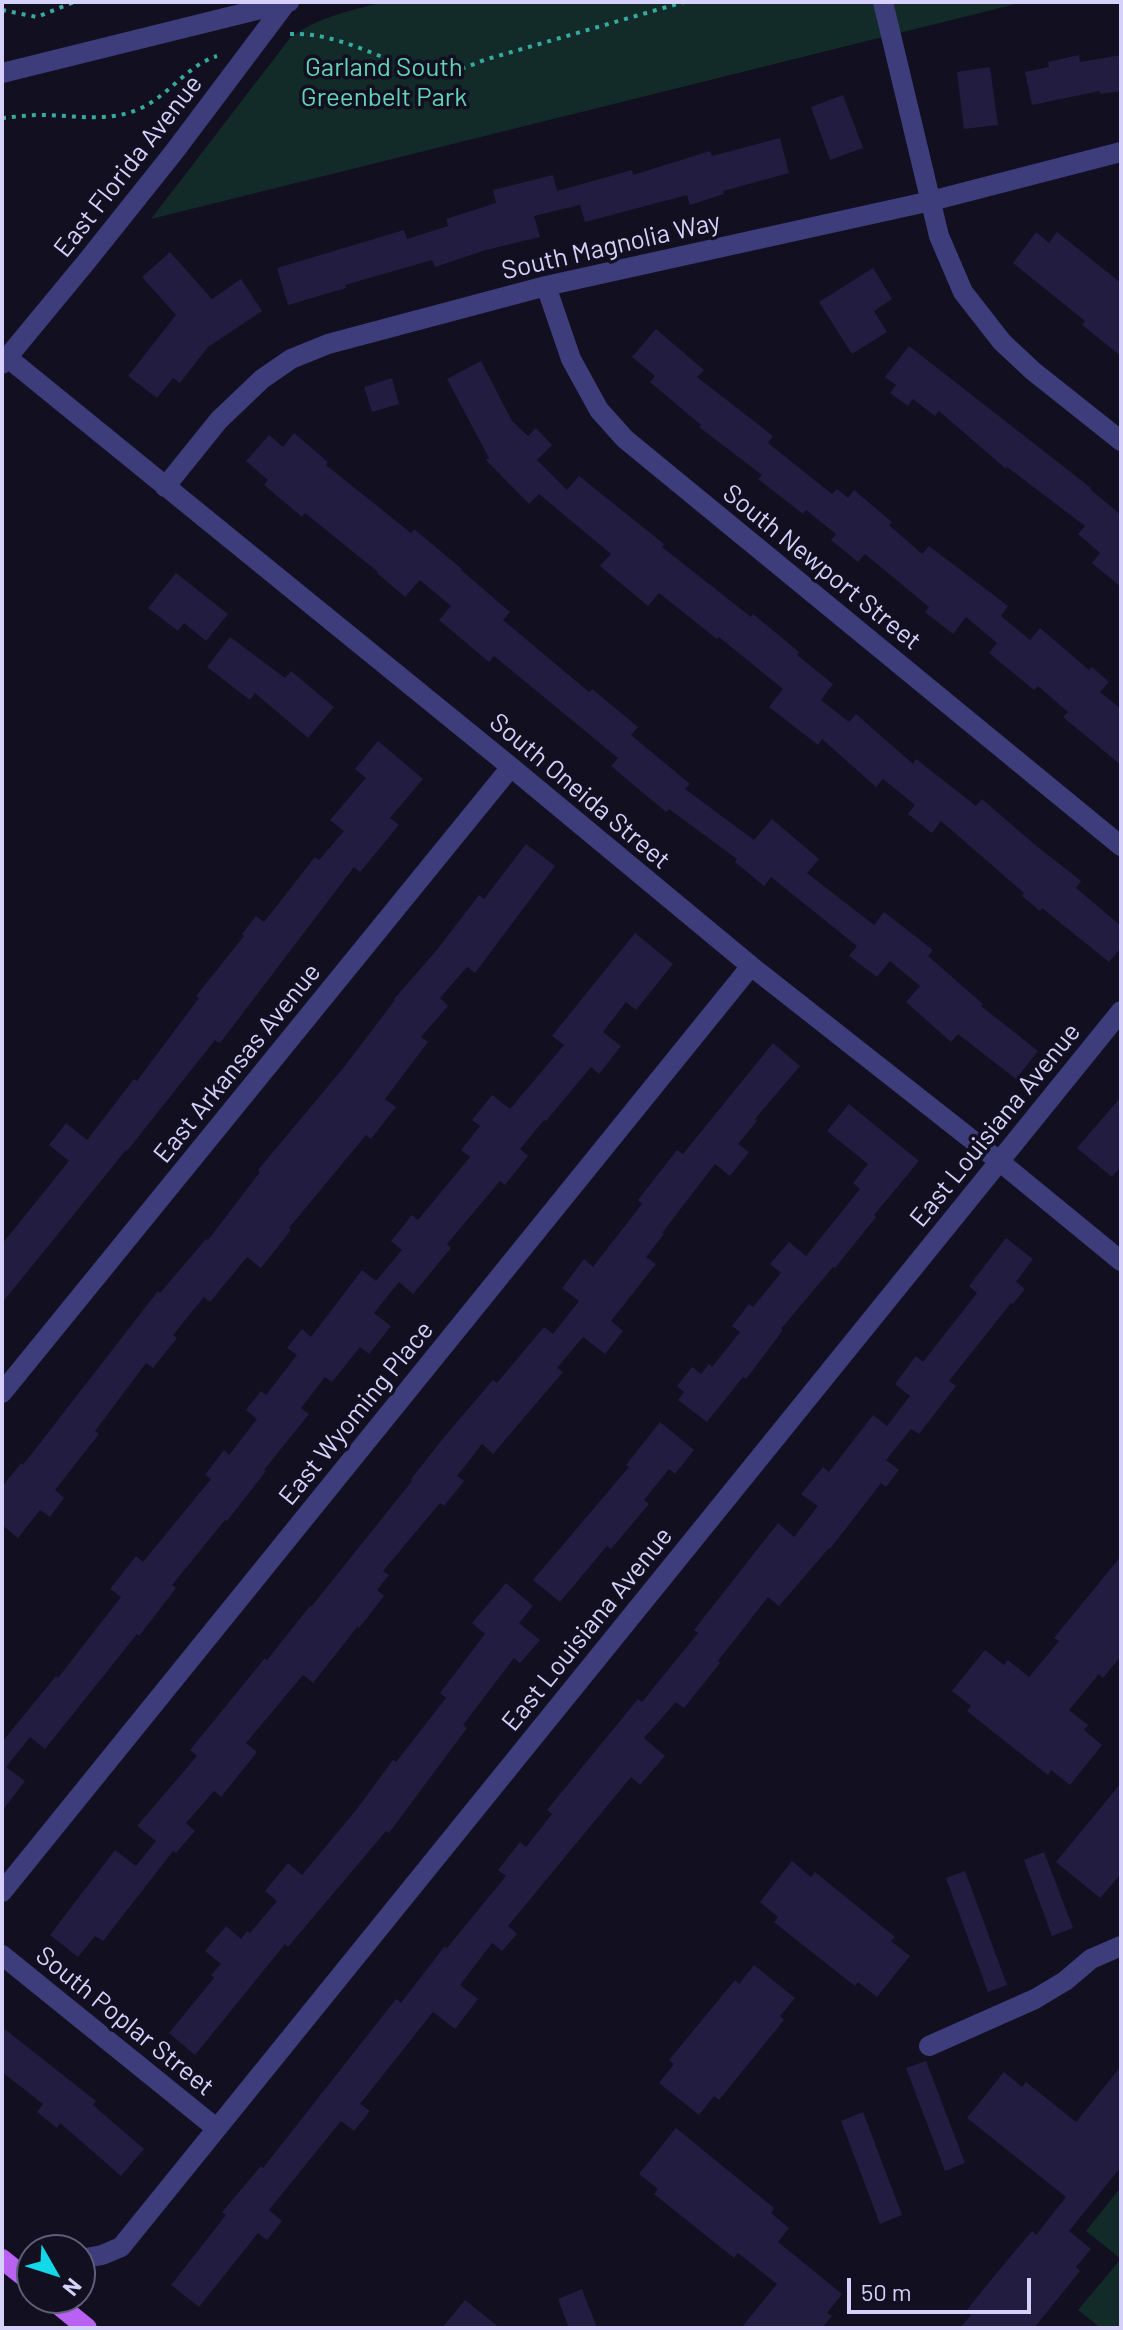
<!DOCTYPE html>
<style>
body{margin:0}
#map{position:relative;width:1123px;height:2330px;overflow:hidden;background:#110f20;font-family:Barlow,sans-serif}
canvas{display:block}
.frame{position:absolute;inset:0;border:4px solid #d5d1fb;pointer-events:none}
.north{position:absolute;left:16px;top:2234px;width:80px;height:80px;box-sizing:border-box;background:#110f20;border:2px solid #5f5d78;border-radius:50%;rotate:129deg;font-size:22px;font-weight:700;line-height:32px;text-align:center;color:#d5d1fb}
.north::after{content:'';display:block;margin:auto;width:28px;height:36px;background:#12d8e7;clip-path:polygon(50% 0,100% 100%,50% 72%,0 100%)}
.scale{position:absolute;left:847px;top:2278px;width:184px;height:36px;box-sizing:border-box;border:4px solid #d5d1fb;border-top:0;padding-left:10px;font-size:24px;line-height:28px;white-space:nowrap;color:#d5d1fb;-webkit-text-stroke:6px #110f20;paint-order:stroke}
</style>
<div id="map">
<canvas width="1123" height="2330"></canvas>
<div class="frame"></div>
<div class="north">N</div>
<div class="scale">50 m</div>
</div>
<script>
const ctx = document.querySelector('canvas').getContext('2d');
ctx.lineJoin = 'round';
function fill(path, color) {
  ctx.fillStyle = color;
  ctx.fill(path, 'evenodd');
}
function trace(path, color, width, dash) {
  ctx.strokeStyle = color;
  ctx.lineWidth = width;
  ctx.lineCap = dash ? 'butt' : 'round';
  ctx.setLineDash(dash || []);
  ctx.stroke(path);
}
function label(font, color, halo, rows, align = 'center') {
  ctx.font = font + ' Barlow,sans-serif';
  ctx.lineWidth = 7;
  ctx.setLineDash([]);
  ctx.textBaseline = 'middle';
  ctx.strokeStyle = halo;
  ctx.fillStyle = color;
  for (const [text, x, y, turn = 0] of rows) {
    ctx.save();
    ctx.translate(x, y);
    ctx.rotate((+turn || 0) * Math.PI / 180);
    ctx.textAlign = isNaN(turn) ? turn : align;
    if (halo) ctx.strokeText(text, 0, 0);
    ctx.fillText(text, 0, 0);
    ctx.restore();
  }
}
fill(new Path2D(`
 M384,2H1024L151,219L290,38C320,16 349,11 384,2Z
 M1121,2187V2259L1086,2231Z
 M1119,2261L1121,2263V2328H1101L1078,2310Z`), '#122a28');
fill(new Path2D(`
 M1079,55L1080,62L1121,55V91L1100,94V91L1032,105L1025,72L1049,67L1048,62Z
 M990,67L998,125L964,129L957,72Z
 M843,95L863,148L830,160L811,107Z
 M780,138L789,173L723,191L724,194L690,205L687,195L585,222L580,205L534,216L540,237L486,250L435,267L432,260L345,285L346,288L288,305L277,268L404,230L407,239L448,226L446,219L496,203L493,190L553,175L557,191L632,170L633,175L710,151L712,156Z
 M1036,232L1049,243L1057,232L1121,283V356L1082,325L1085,321L1013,263Z
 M170,252L212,299L241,279L262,311L208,347L180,383L173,378L157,398L128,376L176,315L142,277Z
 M873,268L892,299L874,311L887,332L852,354L819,302Z
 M656,329L704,370L697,377L773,436L768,443L832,494L837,489L848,498L854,490L892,522L889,525L922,554L929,546L1008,606L1001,616L1030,640L1040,628L1089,670L1092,667L1109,682L1100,692L1121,709V765L1063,717L1068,712L1038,686L1034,690L989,653L997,643L966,617L953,634L925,612L929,607L865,554L858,562L831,540L836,534L806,510L803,514L758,479L762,475L699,427L701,425L650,382L655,376L632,357Z
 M909,346L1091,488L1090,489L1121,515V587L1092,563L1100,553L1078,534L1085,526L1007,467L1006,469L939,411L935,416L913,399L908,406L890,393L896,385L885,377Z
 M481,361L512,421L528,436L536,428L552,445L537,460L567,490L579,476L664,544L662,547L751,617L753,614L799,652L797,655L833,684L821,700L849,722L856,714L913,764L916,759L976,806L982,799L1034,844L1081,881L1076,888L1121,926V948L1109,962L1042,908L1040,911L1022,896L1024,893L941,821L932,833L908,814L915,805L883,779L876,787L822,739L818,745L769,707L783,689L719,637L717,639L659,593L648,606L600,566L611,554L539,494L529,504L486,460L489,458L447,379Z
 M392,378L399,404L372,412L364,387Z
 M294,433L328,462L326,465L411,533L414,529L462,569L461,570L510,612L503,620L589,692L592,689L638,727L631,735L690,784L685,789L754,840L772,819L819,859L807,873L874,925L884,912L933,950L928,956L983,1004L981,1006L1038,1051L1016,1079L958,1034L951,1042L906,1002L920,986L890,961L877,977L849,956L857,946L771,877L764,886L735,862L737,859L669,809L666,812L611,766L618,758L494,656L489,662L439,620L451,606L420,580L405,597L377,573L378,572L305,513L302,517L264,485L268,480L246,461L269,435L283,447Z
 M176,573L228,614L206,641L184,623L178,631L148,608Z
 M230,637L285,678L291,671L334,707L308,738L255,693L250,700L207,667Z
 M378,741L423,779L390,818L399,825L360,872L354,867L220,1043L215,1040L127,1151L126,1150L2,1303V1244L69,1161L49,1145L66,1123L87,1140L134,1079L137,1081L199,998L196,996L244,936L242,934L256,916L264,922L315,857L319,860L344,831L330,820L366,778L355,769Z
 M526,844L555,866L475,973L467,967L440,998L448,1006L421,1037L428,1042L385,1099L396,1107L371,1139L366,1135L289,1228L291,1230L261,1268L247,1257L210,1302L204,1297L173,1335L177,1338L153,1368L146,1363L95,1431L99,1434L55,1490L64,1498L50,1517L40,1510L18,1538L2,1525V1487L21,1463L23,1465L158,1291L160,1293L206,1239L208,1240L260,1172L258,1170L344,1067L395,1000L394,999L436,951L479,895L484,899Z
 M635,933L673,964L636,1010L626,1002L603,1032L621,1046L599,1074L591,1067L546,1121L544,1120L520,1149L528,1156L505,1185L500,1181L447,1244L451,1248L413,1294L399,1282L374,1313L391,1326L369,1354L360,1347L332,1382L325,1377L301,1408L309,1414L264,1470L266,1471L227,1521L225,1520L172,1585L176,1588L139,1636L137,1634L45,1749L30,1737L6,1767L25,1781L2,1811V1742L56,1676L58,1678L121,1597L110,1589L136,1556L143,1562L211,1479L205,1475L224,1450L229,1455L257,1419L246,1410L261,1391L266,1395L297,1355L287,1348L302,1329L311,1337L362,1270L376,1281L402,1250L391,1241L412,1215L418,1220L470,1157L461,1150L480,1126L472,1120L492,1095L510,1109L564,1045L552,1036Z
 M773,1043L800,1066L755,1119L757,1121L738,1144L749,1152L730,1176L715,1164L662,1233L664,1234L646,1257L656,1264L611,1321L623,1331L605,1354L583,1337L557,1368L563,1372L493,1454L482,1444L457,1476L464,1481L444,1506L440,1503L383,1571L389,1575L377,1590L384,1596L359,1628L358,1626L313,1683L303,1675L246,1743L257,1752L221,1797L214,1791L186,1823L195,1831L176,1853L173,1851L103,1941L95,1936L78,1957L50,1935L115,1850L136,1866L156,1841L137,1826L197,1756L190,1750L265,1658L267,1660L310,1606L311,1607L412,1481L411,1479L445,1436L493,1380L497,1383L544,1327L553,1334L579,1301L562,1288L584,1259L593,1267L642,1204L638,1200L677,1150L683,1154Z
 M1121,1097V1166L1112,1177L1077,1148Z
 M849,1104L919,1161L874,1215L876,1217L835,1268L833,1267L781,1329L783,1330L746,1379L743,1377L707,1422L678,1400L684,1392L677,1386L692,1367L701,1374L709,1364L712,1367L740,1332L732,1326L749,1304L753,1307L781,1273L770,1264L789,1242L806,1256L860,1189L853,1183L868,1164L827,1131Z
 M1006,1238L1033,1259L1016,1282L1025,1289L1013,1304L1011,1303L949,1381L956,1386L919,1434L911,1429L886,1460L899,1470L886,1487L881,1483L830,1549L829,1548L779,1606L768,1597L718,1661L720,1663L684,1708L676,1702L644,1738L665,1756L640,1785L631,1777L508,1926L517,1934L502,1951L492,1943L460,1985L478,1999L455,2029L433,2012L360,2104L370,2111L354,2131L341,2121L269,2210L282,2221L267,2240L258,2233L199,2307L171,2285L226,2215L222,2212L261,2166L263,2168L396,1999L401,2003L444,1947L447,1948L506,1876L498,1870L520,1842L526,1847L552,1814L547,1810L638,1699L642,1702L698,1633L694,1630L778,1523L794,1537L818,1506L801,1494L823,1467L829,1472L873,1415L887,1426L910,1396L895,1384L916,1356L923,1362L977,1293L969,1286Z
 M660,1422L694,1450L675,1474L669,1469L644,1500L649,1504L611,1549L607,1546L560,1602L533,1580L629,1467L626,1465Z
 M1121,1556V1656L1103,1678L1099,1674L1069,1710L1088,1725L1084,1730L1102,1745L1070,1785L1051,1770L1048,1775L997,1735L967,1711L971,1706L952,1691L985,1650L1004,1665L1008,1660L1029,1677L1059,1641L1054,1638Z
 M506,1583L533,1606L519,1623L540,1640L520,1663L514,1658L463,1725L467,1728L389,1833L386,1831L288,1947L285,1944L195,2055L169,2033L214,1978L211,1975L221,1964L205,1951L226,1926L241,1939L247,1931L250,1933L277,1901L265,1891L288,1863L302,1875L357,1809L393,1760L396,1762L446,1698L440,1693L485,1634L472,1623Z
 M1121,1783V1874L1100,1898L1056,1862Z
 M1044,1852L1073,1928L1052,1936L1024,1860Z
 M792,1861L811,1877L815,1872L895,1937L891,1941L910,1956L877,1997L858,1982L855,1986L804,1946L774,1922L778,1917L760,1902Z
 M965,1871L1007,1985L988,1992L946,1878Z
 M754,1965L795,1998L780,2016L784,2020L719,2100L714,2096L699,2115L659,2083L674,2064L669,2060L735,1980L739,1984Z
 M2,2027L96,2101L93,2105L144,2149L121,2176L60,2123L57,2128L37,2112L43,2104L2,2072Z
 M926,2061L965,2163L945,2171L906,2068Z
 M1121,2066V2167L1069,2231L1091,2249L1076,2267L1080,2271L1034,2328H960L971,2315L966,2311L990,2281L1032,2231L1036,2235L1066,2197L967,2118L1004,2072L1022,2087L1026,2082L1076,2122Z
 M863,2112L902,2215L880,2224L841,2121Z
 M676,2128L774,2208L771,2213L789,2228L778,2242L842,2294L827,2313L832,2316L822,2328H741L777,2284L738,2253L734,2258L654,2194L658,2189L639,2174Z
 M582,2289L597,2328H569L558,2299Z
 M465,2300L500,2328H442Z`), '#221c40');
trace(new Path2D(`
 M2,10L37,17L74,2
 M290,34C343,32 389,65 439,77L449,74L484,60L684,2
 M2,118C14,117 27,115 40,115C74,115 107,123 139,109C169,96 186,66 217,56`), '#37a99f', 4, [4, 6]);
trace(new Path2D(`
 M883,2L939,236L963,292L1002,342L1033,371L1121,441
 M2,73L289,2
 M546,286L571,359L599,410L625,439L1121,846
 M8,358L511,767L751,966L999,1161L1121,1261
 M2,364L87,261L174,152L286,3
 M165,487L219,420L262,379L291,359L328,344L546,286L931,201L1121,152
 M2,1393L511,767
 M2,1892L751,966
 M2,1955L216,2128
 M929,2046L1035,1999L1065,1981L1091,1959L1121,1946
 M80,2259L102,2255L121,2247L1121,1011`), '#3e3d7b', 20);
trace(new Path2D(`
 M2,2259L32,2283
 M50,2298L87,2328`), '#b861f3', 20);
label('26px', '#63d5b6', '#110f20', [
 ["Garland South",384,67],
 ["Greenbelt Park",384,97]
]);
label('26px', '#d5d1fb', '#110f20', [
 ["East Florida Avenue",128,166,-52],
 ["South Magnolia Way",611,246,-13],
 ["South Newport Street",822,567,39],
 ["South Oneida Street",580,791,40],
 ["East Arkansas Avenue",237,1063,-51],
 ["East Louisiana Avenue",995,1125,-51],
 ["East Wyoming Place",356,1413,-51],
 ["East Louisiana Avenue",587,1629,-51],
 ["South Poplar Street",125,2021,39]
]);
</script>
